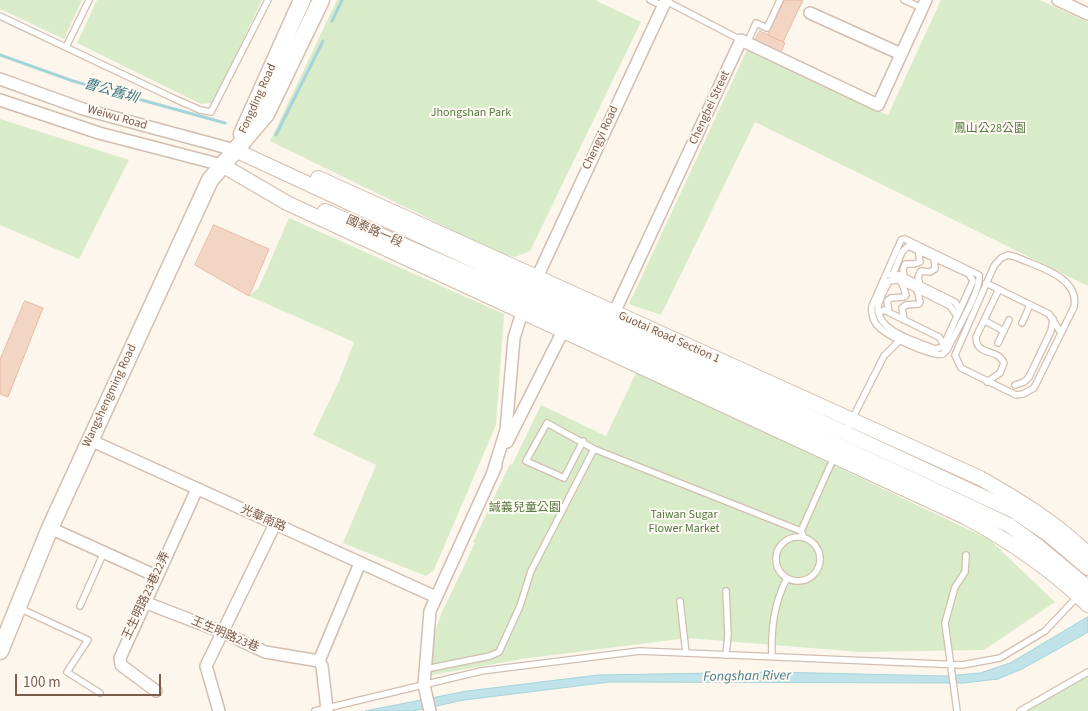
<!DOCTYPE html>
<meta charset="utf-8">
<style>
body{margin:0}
#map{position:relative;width:1088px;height:711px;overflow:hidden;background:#fdf6ec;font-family:"Source Sans 3",sans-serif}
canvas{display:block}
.scale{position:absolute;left:15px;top:674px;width:146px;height:22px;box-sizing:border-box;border:2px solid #7a5c4d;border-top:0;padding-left:6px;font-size:15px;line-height:18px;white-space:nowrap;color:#7a5c4d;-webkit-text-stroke:4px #fffaf3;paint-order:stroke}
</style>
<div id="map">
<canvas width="1088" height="711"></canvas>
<div class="scale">100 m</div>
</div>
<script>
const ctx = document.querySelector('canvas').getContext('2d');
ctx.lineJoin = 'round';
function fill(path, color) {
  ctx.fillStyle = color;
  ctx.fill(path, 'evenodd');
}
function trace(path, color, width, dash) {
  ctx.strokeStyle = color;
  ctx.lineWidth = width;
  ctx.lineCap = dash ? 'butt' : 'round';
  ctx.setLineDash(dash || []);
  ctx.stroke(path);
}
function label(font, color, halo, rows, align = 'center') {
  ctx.font = font + ' "Source Sans 3","Noto Sans TC",sans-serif';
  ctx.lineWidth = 4;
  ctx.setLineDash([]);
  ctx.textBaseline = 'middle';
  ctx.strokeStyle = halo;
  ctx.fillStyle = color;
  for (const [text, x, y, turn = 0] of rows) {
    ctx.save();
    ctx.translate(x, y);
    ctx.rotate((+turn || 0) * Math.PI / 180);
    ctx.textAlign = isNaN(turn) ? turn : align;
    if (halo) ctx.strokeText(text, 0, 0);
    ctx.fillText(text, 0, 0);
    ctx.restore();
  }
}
fill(new Path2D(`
 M0,0H82L64,39L0,9Z
 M97,0H262L213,103L201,104L77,43Z
 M337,0H595L641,22L530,251L515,257L497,252L270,141Z
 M941,0H1040L1088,22V286L755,122L661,315L629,304L747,50L888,115Z
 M0,119L129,160L79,259L0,225Z
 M289,218L504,314L496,425L434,570L426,576L343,543L376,465L313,435L339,381L354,342L249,296L259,287Z
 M637,371L990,540L1055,602L984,650L861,652L687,638L522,659L432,675L433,637L442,612L475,543L473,542L510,464L512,465L541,405L606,436Z
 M1088,675V711H1026L1030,709Z`), '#d8ecc9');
const water = new Path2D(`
 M1088,617V632L1083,635L1022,669L998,679L964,683L610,682L464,700L413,711H365L467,691L598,675L773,672L945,676L980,673L1010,663Z`);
fill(water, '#bfe3e8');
trace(water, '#a5d3da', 1);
trace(new Path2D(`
 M332,21L342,0
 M0,55L73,81L225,123
 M276,135L323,41`), '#a5d3da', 3);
const building = new Path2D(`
 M785,0H803L783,42L768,35Z
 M760,31L785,43L779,56L753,44Z
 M214,225L269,249L249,296L195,265Z
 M25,301L43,308L8,397L0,394V360Z`);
fill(building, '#f3d5c3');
trace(building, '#e6bba3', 1);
const service = new Path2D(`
 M650,0L663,6
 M904,0L922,8
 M666,1L741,40
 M0,16L173,98L200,110L211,112L268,0
 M747,43L756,23L767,28L780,0
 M66,47L89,0
 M905,239L979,275C982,289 954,335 947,350L943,354C932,357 887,336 879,327C873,322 871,313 872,306L901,240Z
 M1008,255L1016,257C1038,267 1080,277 1074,307L1034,388L1023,394L1016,395L961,368L955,355L994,266L1001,258Z
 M893,274L902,252L908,246L969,274L973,281L943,347L935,349C916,341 877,332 878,307C879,299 885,289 889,281L898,280L950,306L957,316
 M890,275H900L955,302L960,310
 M904,277L903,270L905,264H914L920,262L918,250
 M986,283L1049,314L1061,333
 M920,285L918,277L921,271L930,272L935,269L934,258
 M889,312L887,301L891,298L904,297L906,295L901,281
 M879,313L884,310L939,337L944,345
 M904,320L902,308L906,305L919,304L920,302L917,289
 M985,321L1004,331
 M1022,323L1030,305
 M998,343L1009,320
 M987,382L1000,373L1004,363C997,347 976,357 976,337L999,289
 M1015,385L1024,382L1029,377L1051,331L1053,319
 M845,433L884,356L901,339
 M583,441L564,478L526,461L547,423L594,449L801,531
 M776 559a22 22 0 1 1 44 0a22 22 0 1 1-44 0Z
 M804,538L801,531L834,457
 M726,591L728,635L726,655
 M680,601L686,653
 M80,606L104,552
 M19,608L88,640L67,672L100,693
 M772,656C771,628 774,603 787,578
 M426,669L490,656L499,652L520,606L531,571L594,449
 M315,711L481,671L640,651L962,665L1000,658L1045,631L1078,596
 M957,711L945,623L955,587L965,572L966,555
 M1020,711L1088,672`);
const minor = new Path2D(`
 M1058,0L1088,14
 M810,13L901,54
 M0,79L83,109L235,150
 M0,100L99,133L222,165
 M534,284L666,0
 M614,313L741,40L878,105L926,0
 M90,440L436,597
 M507,442L563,331
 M493,472L506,430L514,338L524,306
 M50,528L156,576
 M144,602L222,632L265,652L319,661L322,666L327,709
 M319,661L360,563
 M156,691L121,665L120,658L197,489
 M219,711L206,666L275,524
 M430,711L424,685L430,611L496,466`);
const tertiary = new Path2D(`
 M235,150L1014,511L1049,535L1088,568
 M222,165L287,203L965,517C1010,541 1051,569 1088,605
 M318,178L980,478C1019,500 1055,522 1088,554
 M325,211L526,299L969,506L1009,525L1039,547L1088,588`);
const secondary = new Path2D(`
 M242,134L302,0
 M0,651L50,528L210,180L266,114L321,0`);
trace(service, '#d1beb0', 8);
trace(minor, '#d1beb0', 14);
trace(tertiary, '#d1beb0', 16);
trace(secondary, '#d6c0b0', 19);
trace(service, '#fff', 5.5);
trace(minor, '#fff', 11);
trace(tertiary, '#fff', 14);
trace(secondary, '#fff', 16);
label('12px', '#7a5c4d', '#fffaf3', [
 ["Fongding Road",258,99,-66],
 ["Chengbei Street",710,108,-65],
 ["Weiwu Road",117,118,16],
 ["Chengyi Road",601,138,-65],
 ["國泰路一段",374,232,24],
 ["Guotai Road Section 1",669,338,24],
 ["Wangshengming Road",110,396,-65],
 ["光華南路",263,519,24],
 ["王生明路23巷22弄",147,596,-65],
 ["王生明路23巷",225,635,23]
]);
label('12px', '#537a41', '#fffaf3', [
 ["Jhongshan Park",471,113],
 ["鳳山公28公園",990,129],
 ["誠義兒童公園",525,508],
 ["Taiwan Sugar",684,515],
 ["Flower Market",684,529]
]);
label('italic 14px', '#437c86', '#fffaf3', [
 ["曹公舊圳",111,92,16],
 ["Fongshan River",747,677,-1]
]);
</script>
